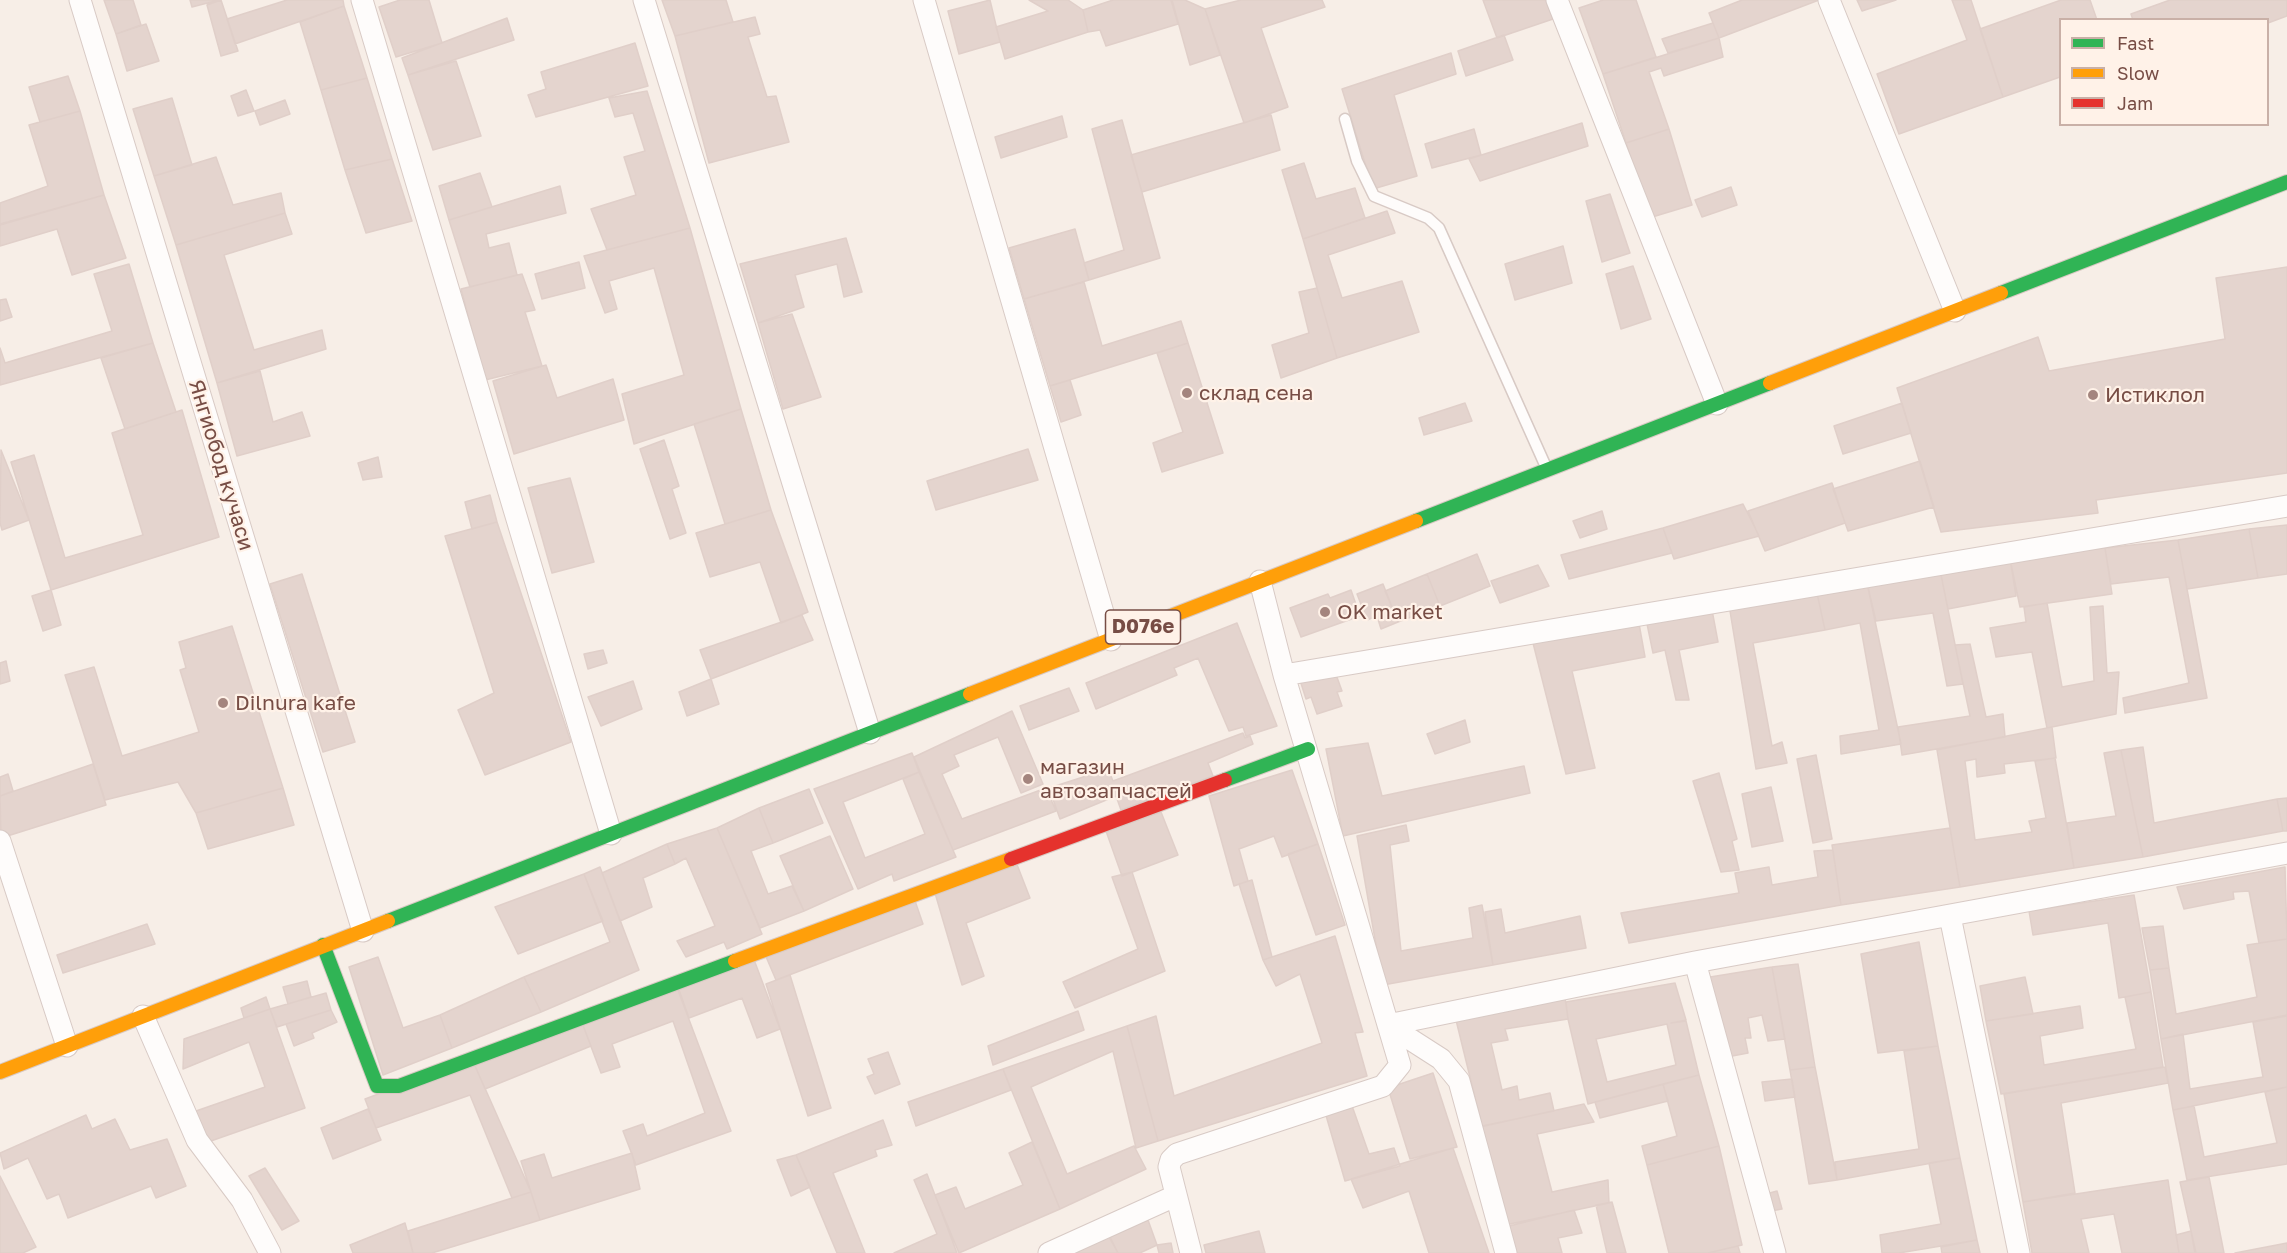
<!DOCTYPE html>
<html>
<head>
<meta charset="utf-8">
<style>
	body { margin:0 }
	#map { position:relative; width:2287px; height:1253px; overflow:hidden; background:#f7eee7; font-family:"Golos Text",sans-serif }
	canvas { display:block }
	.legend { position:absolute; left:2059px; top:18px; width:210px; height:108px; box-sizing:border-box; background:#fff2e8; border:2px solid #c9b0a7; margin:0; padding:8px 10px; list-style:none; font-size:18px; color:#774d45 }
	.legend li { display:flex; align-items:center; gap:12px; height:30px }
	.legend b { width:30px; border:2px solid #c9b0a7 }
</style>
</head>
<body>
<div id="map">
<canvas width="2287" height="1253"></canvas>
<ul class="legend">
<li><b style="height:8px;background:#30b455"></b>Fast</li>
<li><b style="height:8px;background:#ff9f0a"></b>Slow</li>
<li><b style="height:8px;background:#e5322d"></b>Jam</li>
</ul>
</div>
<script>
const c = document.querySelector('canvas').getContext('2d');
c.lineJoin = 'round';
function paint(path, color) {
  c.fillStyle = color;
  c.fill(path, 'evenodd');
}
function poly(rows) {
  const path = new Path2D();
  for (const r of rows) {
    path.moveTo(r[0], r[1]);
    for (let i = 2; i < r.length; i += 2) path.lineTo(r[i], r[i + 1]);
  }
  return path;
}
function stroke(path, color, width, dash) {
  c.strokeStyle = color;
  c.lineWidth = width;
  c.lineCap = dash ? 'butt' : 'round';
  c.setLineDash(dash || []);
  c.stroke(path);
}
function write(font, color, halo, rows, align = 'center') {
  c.font = font + ' "Golos Text",sans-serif';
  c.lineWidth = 4.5;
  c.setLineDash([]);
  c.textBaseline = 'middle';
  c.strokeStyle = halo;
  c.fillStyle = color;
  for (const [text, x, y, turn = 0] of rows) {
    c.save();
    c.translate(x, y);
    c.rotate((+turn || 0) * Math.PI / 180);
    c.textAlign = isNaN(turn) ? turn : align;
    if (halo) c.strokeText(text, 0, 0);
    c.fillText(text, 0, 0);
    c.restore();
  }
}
const building = poly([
	[104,0,133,0,141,25,116,34,104,0],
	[190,0,219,0,192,7,190,0],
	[221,0,238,51,221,56,207,5,221,0],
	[287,0,343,0,344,6,235,44,227,19,287,0],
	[400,0,429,0,442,43,396,57,379,7,400,0],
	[662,0,726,0,733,22,675,36,662,0],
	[990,0,1000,42,959,54,948,11,990,0],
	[1029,0,1068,0,1083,10,1088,32,1005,59,996,27,1048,11,1029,0],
	[1113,0,1171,0,1178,24,1106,46,1100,30,1088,32,1083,10,1113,0],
	[1172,0,1185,0,1205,9,1220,55,1190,65,1172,0],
	[1241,0,1322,0,1325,7,1261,28,1288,107,1244,123,1205,9,1241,0],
	[1483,0,1546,0,1553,19,1497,38,1483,0],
	[1603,0,1636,0,1656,57,1603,74,1579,8,1603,0],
	[1742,0,1819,0,1719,38,1709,13,1742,0],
	[1857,0,1896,0,1862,11,1857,0],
	[1952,0,1971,0,2003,97,1899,134,1877,74,1967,40,1952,0],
	[2090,0,2097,20,2060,20,2060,77,2003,97,1980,29,2061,0,2090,0],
	[2170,0,2287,0,2287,16,2268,23,2268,20,2133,20,2131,14,2170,0],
	[344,6,367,78,321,90,300,22,344,6],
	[755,17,760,34,748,37,767,97,776,96,789,142,709,163,675,36,755,17],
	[507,18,514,40,408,75,402,58,507,18],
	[1713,23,1719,38,1668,53,1662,39,1713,23],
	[146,24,159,61,127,71,116,34,146,24],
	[1504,35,1513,60,1466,76,1458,51,1504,35],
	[1719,38,1723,57,1664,76,1661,68,1649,72,1669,129,1626,143,1603,74,1719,38],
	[635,43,648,86,536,117,528,95,546,89,541,72,635,43],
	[1451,53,1456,74,1394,95,1417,176,1373,189,1342,89,1451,53],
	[456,61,481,136,433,150,408,75,456,61],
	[68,76,80,111,40,122,29,87,68,76],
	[367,78,392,159,345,170,321,90,367,78],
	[246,90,254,111,238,116,231,96,246,90],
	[647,91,690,228,607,250,591,209,636,195,624,157,645,151,633,113,615,117,609,98,647,91],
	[172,98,192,165,154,176,133,109,172,98],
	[285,100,290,114,260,125,255,111,285,100],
	[80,111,104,195,0,224,0,203,48,186,29,125,80,111],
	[1271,115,1280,150,1142,192,1131,155,1271,115],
	[1062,116,1067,137,1001,158,995,137,1062,116],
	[1122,120,1160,258,1089,280,1084,263,1124,250,1092,129,1122,120],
	[1582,123,1588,146,1480,181,1469,159,1582,123],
	[1474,129,1481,155,1432,168,1425,144,1474,129],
	[1669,129,1692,205,1649,218,1626,143,1669,129],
	[216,157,233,205,281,193,285,213,176,245,154,176,216,157],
	[392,159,412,221,366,233,345,170,392,159],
	[1304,163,1316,199,1355,188,1365,218,1303,239,1282,170,1304,163],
	[480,173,492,207,449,220,439,186,480,173],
	[560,186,566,213,486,234,489,248,509,243,517,275,470,287,449,220,560,186],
	[1731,187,1737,205,1702,217,1695,200,1731,187],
	[1610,194,1630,253,1602,262,1586,201,1610,194],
	[104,195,126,258,72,275,57,229,0,246,0,225,104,195],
	[1387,211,1395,233,1328,255,1342,298,1402,281,1419,332,1337,358,1303,239,1387,211],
	[285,213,292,234,224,255,254,350,322,330,326,349,217,383,176,245,285,213],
	[690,228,741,409,634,444,622,394,684,375,654,268,609,281,617,309,605,313,584,256,690,228],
	[1075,229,1089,280,1024,299,1009,248,1075,229],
	[846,238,862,292,844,297,837,264,795,275,804,307,758,323,740,264,846,238],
	[1563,246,1572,283,1515,300,1505,264,1563,246],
	[579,262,585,288,542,299,535,274,579,262],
	[129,264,153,343,0,385,0,348,5,363,112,331,94,274,129,264],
	[1633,266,1651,319,1621,329,1606,274,1633,266],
	[2287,267,2287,473,2096,500,2098,513,1941,532,1897,388,2038,337,2049,371,2225,339,2216,278,2287,267],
	[522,274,535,310,525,312,542,366,485,380,461,289,522,274],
	[1084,282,1102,346,1181,321,1188,343,1050,386,1024,299,1084,282],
	[1317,288,1337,358,1281,378,1272,345,1309,333,1299,292,1317,288],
	[6,299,12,317,0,321,0,300,6,299],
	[792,314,821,397,783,409,758,323,792,314],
	[153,343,176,412,125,429,101,358,153,343],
	[1188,343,1223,453,1162,472,1153,443,1183,432,1157,353,1188,343],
	[546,365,557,398,613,379,624,420,514,454,493,381,546,365],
	[260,371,273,422,302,412,310,436,237,456,217,383,260,371],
	[1070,380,1081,415,1061,422,1050,386,1070,380],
	[1465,403,1472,421,1424,435,1419,418,1465,403],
	[1902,403,1911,433,1843,454,1834,426,1902,403],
	[741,409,771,510,725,524,694,424,741,409],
	[182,410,219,537,51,590,11,462,34,455,65,558,143,535,112,433,182,410],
	[664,440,679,486,672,489,686,533,670,539,640,449,664,440],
	[1028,449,1038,480,936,510,927,481,1028,449],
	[1,450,29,520,2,530,0,523,1,450],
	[378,457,382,477,363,480,358,463,378,457],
	[1920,461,1934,507,1848,531,1833,489,1920,461],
	[570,478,594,562,552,573,528,488,570,478],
	[1832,483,1845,523,1765,551,1748,511,1832,483],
	[490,495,497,522,472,529,465,502,490,495],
	[1743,504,1759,536,1674,559,1663,528,1743,504],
	[771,510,808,612,781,623,760,562,710,577,696,533,771,510],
	[1602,511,1607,529,1580,538,1573,521,1602,511],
	[497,522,571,742,485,775,458,710,494,693,445,536,497,522],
	[2287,525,2287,574,2258,578,2249,529,2287,525],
	[1663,528,1672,553,1569,579,1561,555,1663,528],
	[2249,529,2258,578,2187,589,2178,540,2249,529],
	[2178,540,2207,698,2125,713,2123,698,2189,683,2169,577,2111,584,2105,548,2178,540],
	[2105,548,2112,594,2020,607,2010,559,2105,548],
	[1477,554,1490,586,1440,606,1427,574,1477,554],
	[2010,559,2016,596,1948,609,1940,570,2010,559],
	[1538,565,1549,586,1500,603,1491,581,1538,565],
	[1940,570,1963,684,1947,686,1933,613,1876,621,1867,583,1940,570],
	[302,574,355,742,323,752,270,584,302,574],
	[1427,574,1440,606,1398,622,1385,591,1427,574],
	[1867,583,1901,744,1841,754,1840,736,1879,730,1860,623,1825,630,1817,593,1867,583],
	[1383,584,1398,622,1381,629,1377,616,1367,620,1357,594,1383,584],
	[51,590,61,625,43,631,32,596,51,590],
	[1351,590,1360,616,1301,637,1290,608,1328,594,1330,598,1351,590],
	[1817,593,1825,630,1753,643,1772,746,1782,742,1787,763,1756,769,1729,605,1817,593],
	[2047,603,2062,687,2094,681,2090,607,2103,606,2107,673,2119,672,2116,714,2047,728,2032,652,1996,657,1990,628,2026,622,2024,607,2047,603],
	[1712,610,1718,642,1679,650,1689,700,1676,700,1665,650,1653,653,1646,619,1712,610],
	[802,615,813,640,711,679,700,650,802,615],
	[1638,618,1645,657,1572,671,1595,768,1566,774,1531,635,1638,618],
	[1237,623,1277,726,1246,736,1243,727,1229,731,1198,658,1174,668,1177,675,1096,709,1086,683,1237,623],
	[232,626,283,788,196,813,178,782,105,800,65,675,94,667,122,756,199,732,180,670,186,668,179,642,232,626],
	[1970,644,1986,717,2003,714,2005,737,1902,755,1898,727,1970,716,1955,645,1970,644],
	[603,650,607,663,588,669,584,654,603,650],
	[6,661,10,681,0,684,0,663,6,661],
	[1334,669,1342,691,1337,692,1342,706,1317,714,1311,697,1306,699,1299,677,1334,669],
	[711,679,719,704,687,716,679,692,711,679],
	[633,681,642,709,601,726,588,697,633,681],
	[1069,688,1079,711,1029,730,1020,706,1069,688],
	[1012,711,1043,784,1021,793,998,737,954,755,959,766,942,774,962,819,1046,788,1056,811,953,850,914,757,1012,711],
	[1465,720,1470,742,1435,754,1427,734,1465,720],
	[2052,727,2056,758,2004,764,2005,773,1977,777,1976,759,1965,761,1975,840,2032,832,2029,821,2046,818,2035,761,2055,758,2074,868,1960,887,1937,750,2052,727],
	[1243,733,1245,738,1250,736,1253,744,1208,763,1213,776,1121,810,1116,796,1060,819,1049,788,1108,769,1113,781,1243,733],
	[1368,743,1382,796,1524,766,1530,793,1343,836,1326,749,1368,743],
	[2143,747,2154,823,2277,799,2283,831,2143,857,2121,750,2143,747],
	[2121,750,2143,857,2074,868,2067,823,2116,816,2104,753,2121,750],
	[912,753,919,772,843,802,865,858,925,834,903,779,919,772,956,857,894,881,892,874,858,889,814,789,912,753],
	[1816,755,1832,839,1813,843,1797,759,1816,755],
	[93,764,106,805,1,838,0,796,93,764],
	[1292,770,1318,844,1282,857,1274,836,1239,849,1248,881,1234,886,1209,796,1292,770],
	[1719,773,1737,839,1732,841,1739,870,1721,872,1693,781,1719,773],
	[8,774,13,791,0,796,0,777,8,774],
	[1771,787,1783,841,1752,847,1742,794,1771,787],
	[283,788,294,825,208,849,196,813,283,788],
	[809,789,823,823,773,843,759,808,809,789],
	[2287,798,2287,831,2283,831,2277,799,2287,798],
	[759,808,773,843,751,851,768,894,792,886,804,911,760,928,717,828,759,808],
	[1161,812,1178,855,1122,876,1106,831,1161,812],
	[1406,825,1409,841,1390,845,1401,951,1473,938,1469,908,1482,905,1493,965,1383,985,1357,836,1406,825],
	[717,828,762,934,727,949,724,942,686,957,677,941,715,926,686,858,675,864,667,844,717,828],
	[1950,828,1960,887,1841,905,1832,845,1950,828],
	[830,836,853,889,804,911,780,856,830,836],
	[667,844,675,864,643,878,652,907,620,921,602,873,667,844],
	[1318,844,1345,925,1316,935,1288,854,1318,844],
	[1833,850,1841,905,1629,943,1621,913,1739,893,1735,873,1769,867,1772,885,1818,877,1814,851,1833,850],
	[1016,862,1030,898,966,923,984,976,962,985,935,893,1016,862],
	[600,867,639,970,541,1012,524,977,610,942,584,874,600,867],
	[2285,867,2287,939,2259,943,2249,891,2233,892,2234,899,2184,909,2177,887,2285,867],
	[1132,872,1165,971,1075,1008,1063,982,1138,949,1112,877,1132,872],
	[584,874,603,921,518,954,495,907,584,874],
	[1252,880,1272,957,1263,960,1239,884,1252,880],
	[2134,895,2151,992,2119,998,2108,923,2033,935,2029,911,2134,895],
	[914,898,923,924,776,980,764,952,914,898],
	[1501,909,1505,933,1580,916,1586,948,1493,965,1485,912,1501,909],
	[147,924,155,944,63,973,57,955,147,924],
	[2163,926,2169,968,2150,970,2142,928,2163,926],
	[1335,936,1363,1032,1355,1033,1367,1076,1158,1141,1127,1026,1156,1016,1174,1096,1322,1043,1300,974,1276,986,1263,960,1335,936],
	[2287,939,2287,1015,2161,1039,2150,970,2169,968,2176,1014,2257,997,2247,945,2287,939],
	[1919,942,1938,1046,1878,1053,1861,954,1919,942],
	[378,957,403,1028,440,1015,452,1048,383,1075,349,967,378,957],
	[753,957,780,1029,757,1038,742,998,689,1018,677,984,753,957],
	[1798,964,1815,1067,1790,1070,1772,967,1798,964],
	[1772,967,1785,1039,1768,1041,1762,1015,1748,1018,1751,1038,1745,1038,1748,1053,1727,1057,1704,978,1772,967],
	[790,975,831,1108,808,1116,766,984,790,975],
	[524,977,541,1012,452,1048,440,1015,524,977],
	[2025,977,2033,1014,1986,1021,1980,986,2025,977],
	[307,981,311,997,288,1004,283,987,307,981],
	[1675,983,1686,1020,1671,1023,1686,1021,1699,1075,1588,1104,1568,1019,1566,1002,1675,983],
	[1667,1024,1676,1065,1607,1082,1596,1039,1667,1024],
	[676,985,731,1131,636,1165,623,1131,643,1124,647,1136,705,1113,673,1021,612,1044,620,1067,601,1073,581,1020,676,985],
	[2151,992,2163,1067,2001,1094,1986,1021,2080,1006,2083,1028,2040,1036,2044,1065,2136,1049,2125,997,2151,992],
	[326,993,331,1010,277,1027,270,1009,326,993],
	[266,997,270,1009,244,1018,241,1008,266,997],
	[1565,998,1568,1019,1505,1029,1508,1040,1491,1043,1502,1090,1517,1086,1519,1100,1550,1093,1554,1111,1482,1126,1455,1016,1565,998],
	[270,1009,305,1108,208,1142,196,1111,265,1087,249,1042,183,1069,184,1039,270,1009],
	[331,1010,337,1022,312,1033,314,1038,294,1046,286,1024,331,1010],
	[1078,1011,1084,1030,993,1065,988,1046,1078,1011],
	[2287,1016,2287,1087,2173,1110,2161,1039,2183,1034,2190,1089,2263,1077,2253,1022,2287,1016],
	[581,1020,591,1046,485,1089,472,1059,581,1020],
	[1127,1026,1158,1141,1136,1148,1113,1051,1031,1087,1067,1174,1134,1146,1146,1169,1060,1209,1003,1069,1127,1026],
	[1938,1046,1960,1158,1837,1180,1835,1162,1919,1149,1904,1051,1938,1046],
	[888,1052,900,1084,875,1094,867,1077,874,1074,868,1059,888,1052],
	[472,1059,531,1192,512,1198,470,1095,376,1128,365,1099,472,1059],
	[1815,1067,1837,1180,1809,1184,1790,1070,1815,1067],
	[2165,1067,2168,1083,2061,1103,2075,1193,2023,1202,2004,1094,2165,1067],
	[1003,1069,1011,1090,916,1126,908,1102,1003,1069],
	[1433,1073,1457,1147,1410,1159,1388,1088,1433,1073],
	[1699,1075,1719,1146,1647,1165,1642,1146,1677,1136,1663,1084,1699,1075],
	[1792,1079,1795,1097,1765,1101,1762,1082,1792,1079],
	[1663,1084,1668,1101,1600,1118,1595,1102,1663,1084],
	[2287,1087,2287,1164,2187,1180,2173,1110,2194,1106,2204,1157,2277,1143,2265,1092,2287,1087],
	[1351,1103,1369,1154,1394,1148,1400,1166,1345,1181,1325,1112,1351,1103],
	[1584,1104,1594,1122,1537,1134,1552,1192,1608,1180,1609,1203,1505,1225,1480,1127,1584,1104],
	[368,1109,381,1140,333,1159,321,1128,368,1109],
	[86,1115,92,1129,115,1119,130,1150,167,1139,186,1186,156,1198,151,1186,68,1218,59,1194,47,1199,28,1158,4,1169,0,1153,86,1115],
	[883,1120,892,1145,875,1150,877,1156,833,1173,865,1253,837,1253,796,1155,883,1120],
	[1032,1142,1060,1209,959,1253,935,1195,956,1187,965,1209,1023,1185,1009,1153,1032,1142],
	[1719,1146,1742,1245,1708,1253,1669,1253,1647,1165,1719,1146],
	[1453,1148,1489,1253,1429,1253,1409,1191,1363,1208,1351,1179,1453,1148],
	[632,1153,640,1189,540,1220,521,1161,544,1154,552,1178,632,1153],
	[796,1155,810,1187,791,1196,777,1160,796,1155],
	[1960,1158,1977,1240,1899,1253,1882,1253,1880,1235,1941,1224,1929,1163,1960,1158],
	[265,1168,299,1221,282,1230,249,1176,265,1168],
	[927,1174,957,1253,894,1253,937,1234,914,1180,927,1174],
	[0,1176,36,1247,23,1253,0,1253,0,1176],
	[2209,1177,2224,1253,2196,1253,2180,1182,2209,1177],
	[2168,1180,2179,1253,2122,1253,2114,1214,2081,1219,2089,1253,2032,1253,2023,1202,2168,1180],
	[1777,1191,1782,1209,1771,1211,1766,1194,1777,1191],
	[531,1192,540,1220,432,1253,413,1253,408,1231,531,1192],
	[1612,1202,1626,1253,1607,1253,1596,1205,1612,1202],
	[1574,1210,1582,1233,1558,1238,1562,1253,1509,1253,1501,1228,1574,1210],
	[1148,1220,1157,1245,1140,1253,1118,1253,1110,1237,1148,1220],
	[405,1223,413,1253,353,1253,350,1245,405,1223],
	[1105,1230,1118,1253,1055,1253,1105,1230],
	[1259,1231,1265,1253,1206,1253,1204,1245,1259,1231],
	[2191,1231,2195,1253,2179,1253,2176,1235,2191,1231],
	[1977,1240,1980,1253,1942,1253,1941,1247,1977,1240],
	[1171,1243,1173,1253,1159,1253,1157,1245,1171,1243],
	[2287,1243,2287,1253,2235,1253,2287,1243],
	[1738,1246,1740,1253,1708,1253,1738,1246]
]);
paint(building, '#e4d4ce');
stroke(building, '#e0cfc9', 1.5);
const lane = poly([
	[1345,119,1357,161,1374,196,1428,218,1439,228,1546,467]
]);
const street = poly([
	[80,0,363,931],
	[362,0,611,834],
	[644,0,870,733],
	[924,0,1111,640],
	[1557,0,1717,404],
	[1829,0,1955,311],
	[1284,675,2287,506],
	[0,841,67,1046],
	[1950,916,2019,1253],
	[1695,962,1775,1253],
	[143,1016,197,1140,242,1200,270,1253],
	[1388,1025,1695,962,2287,853],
	[1388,1025,1441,1059,1459,1081,1506,1253],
	[1049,1253,1175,1196],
	[1191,1253,1169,1167,1171,1160,1177,1154,1383,1086,1400,1065,1284,675,1260,581]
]);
const fast = poly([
	[2001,293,2287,182],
	[1416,521,1770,383],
	[1225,780,1308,749],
	[388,921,970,694],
	[323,945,377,1086,399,1086,735,961]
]);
const slow = poly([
	[1770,383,2001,293],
	[970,694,1416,521],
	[735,961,1011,859],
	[0,1072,388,921]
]);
const jam = poly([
	[1011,859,1225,780]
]);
stroke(lane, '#d8cac5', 13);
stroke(street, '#d8cac5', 23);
stroke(fast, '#d8c9c3', 16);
stroke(slow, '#d8c9c3', 16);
stroke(jam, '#d8c9c3', 16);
stroke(lane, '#fefcfb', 10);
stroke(street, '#fefcfb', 21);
stroke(fast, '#30b455', 14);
stroke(slow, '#ff9f0a', 14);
stroke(jam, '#e5322d', 14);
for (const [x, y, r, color] of [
	[1187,393,6,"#a4857e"],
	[2093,395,6,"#a4857e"],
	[1325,612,6,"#a4857e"],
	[223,703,6,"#a4857e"],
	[1028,779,6,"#a4857e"]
]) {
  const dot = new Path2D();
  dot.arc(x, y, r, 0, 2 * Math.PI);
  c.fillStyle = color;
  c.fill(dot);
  stroke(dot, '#fff2e8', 2);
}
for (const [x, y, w] of [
	[1143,627,75]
]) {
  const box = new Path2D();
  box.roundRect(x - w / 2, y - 17, w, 34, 4.5);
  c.fillStyle = '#fff2e8';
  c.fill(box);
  stroke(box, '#774d45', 1.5);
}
write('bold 20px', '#774d45', null, [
	["D076e",1143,627]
]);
write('21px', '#774d45', '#fff2e8', [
	["склад сена",1199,393],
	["Истиклол",2105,395],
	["OK market",1337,612],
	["Dilnura kafe",235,703],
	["магазин",1040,767],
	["автозапчастей",1040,791]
], 'left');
write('21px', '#774d45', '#fff2e8', [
	["Янгиобод кучаси",221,465,73]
]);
</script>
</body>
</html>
